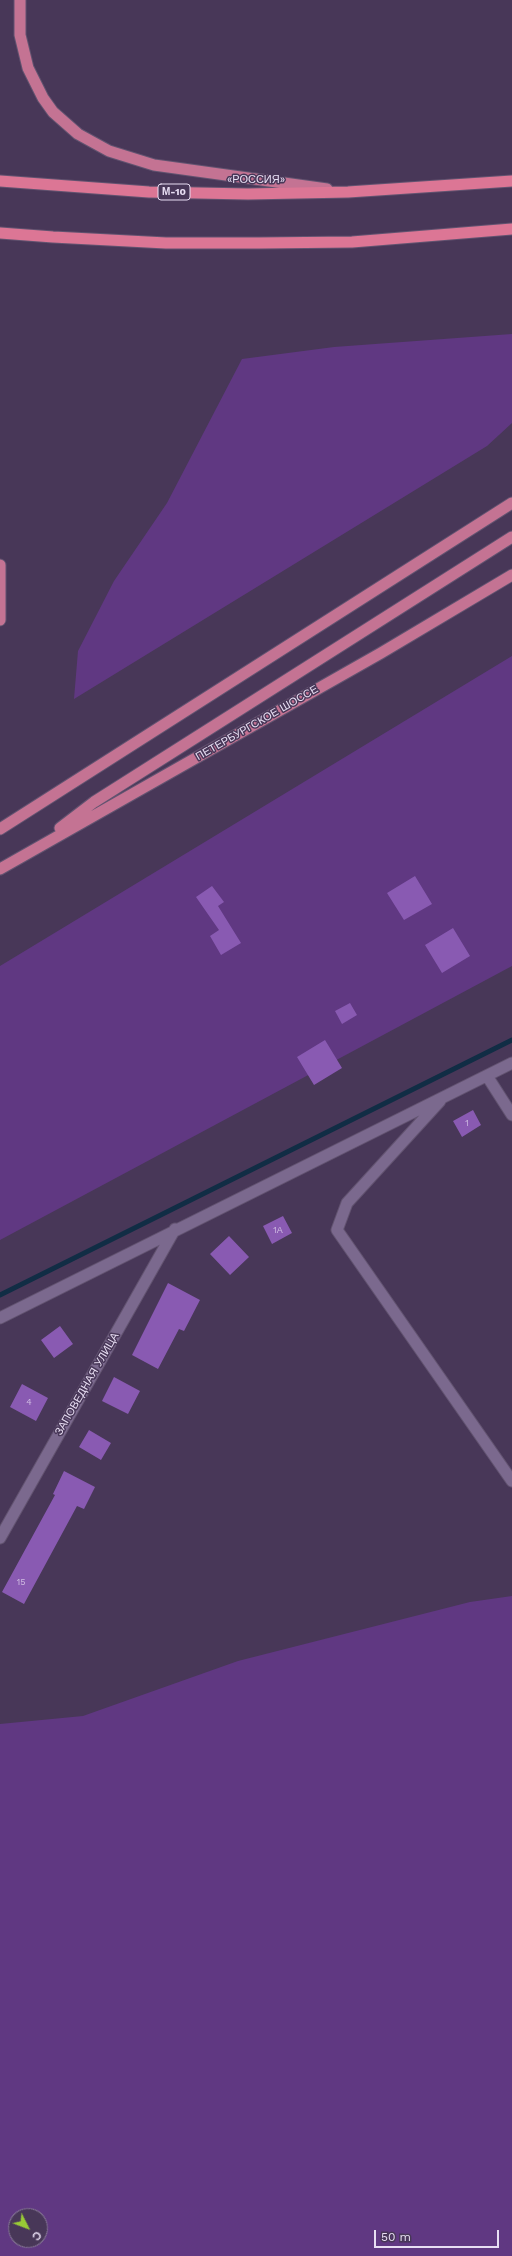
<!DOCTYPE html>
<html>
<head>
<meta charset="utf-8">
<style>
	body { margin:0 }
	#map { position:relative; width:512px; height:2256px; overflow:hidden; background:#483758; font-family:"Work Sans",sans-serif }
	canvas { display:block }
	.north { position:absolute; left:8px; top:2208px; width:40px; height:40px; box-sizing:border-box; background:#483758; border:1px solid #887a96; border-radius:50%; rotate:132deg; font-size:11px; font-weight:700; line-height:16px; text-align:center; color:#e8def3 }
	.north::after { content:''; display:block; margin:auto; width:14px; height:18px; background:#99cb36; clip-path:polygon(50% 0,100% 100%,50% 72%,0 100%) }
	.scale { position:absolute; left:374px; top:2230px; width:125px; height:18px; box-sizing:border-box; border:2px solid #e8def3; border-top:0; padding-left:5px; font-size:12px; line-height:14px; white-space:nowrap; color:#e8def3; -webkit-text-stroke:3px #483758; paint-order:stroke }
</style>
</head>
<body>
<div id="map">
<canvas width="512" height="2256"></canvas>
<div class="north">С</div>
<div class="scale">50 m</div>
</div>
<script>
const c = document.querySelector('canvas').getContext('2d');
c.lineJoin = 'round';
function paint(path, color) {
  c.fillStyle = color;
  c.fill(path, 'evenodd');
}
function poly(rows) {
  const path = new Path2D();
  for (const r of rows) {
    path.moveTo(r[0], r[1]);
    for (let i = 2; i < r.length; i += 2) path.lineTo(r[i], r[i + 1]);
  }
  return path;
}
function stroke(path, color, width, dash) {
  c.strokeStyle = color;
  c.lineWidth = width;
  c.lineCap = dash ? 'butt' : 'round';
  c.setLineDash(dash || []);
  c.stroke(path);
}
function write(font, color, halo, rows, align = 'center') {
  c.font = font + ' "Work Sans",sans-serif';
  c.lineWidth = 3;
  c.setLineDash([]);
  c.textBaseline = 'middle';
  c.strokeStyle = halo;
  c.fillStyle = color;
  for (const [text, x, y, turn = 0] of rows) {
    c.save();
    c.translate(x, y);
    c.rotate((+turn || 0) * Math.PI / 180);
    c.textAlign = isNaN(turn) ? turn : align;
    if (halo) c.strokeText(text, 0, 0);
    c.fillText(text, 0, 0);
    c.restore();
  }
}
paint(poly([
	[512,334,512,423,487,446,74,699,78,651,114,581,167,503,242,359,334,347],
	[512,656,512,966,0,1240,0,966],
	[512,1596,512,2256,0,2256,0,1724,83,1716,238,1661,470,1602],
	[16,2216,40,2216,40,2240,16,2240]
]), '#603882');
stroke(poly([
	[0,1295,512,1040]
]), '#112d45', 5);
paint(poly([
	[415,876,432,904,404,920,387,893],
	[212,886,224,902,218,906,241,943,221,955,210,936,219,930,196,897],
	[453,928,470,956,442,973,425,945],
	[350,1003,357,1015,342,1024,335,1011],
	[325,1040,342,1068,314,1085,297,1057],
	[473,1110,481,1125,462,1137,453,1121],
	[283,1216,292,1233,272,1244,263,1226],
	[229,1236,249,1257,230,1275,210,1254],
	[168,1283,200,1300,184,1331,179,1329,158,1369,132,1355],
	[60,1326,73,1344,54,1358,41,1340],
	[114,1377,140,1391,128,1414,102,1401],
	[22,1384,48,1398,36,1421,10,1407],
	[89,1430,111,1443,101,1460,79,1447],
	[64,1471,95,1487,84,1509,77,1506,24,1604,2,1592,55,1495,53,1494]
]), '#895ab2');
const minor = poly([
	[487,1076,512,1115],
	[440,1101,347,1203,337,1230,512,1481],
	[0,1318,512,1063],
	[0,1538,175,1229]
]);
const primary = poly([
	[20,0,20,35,28,68,43,98,53,112,78,134,109,151,154,165,327,189],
	[0,565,0,620],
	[60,828,94,802,512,537],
	[0,829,512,503],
	[0,869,381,653,512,575]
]);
const trunk = poly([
	[0,181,149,192,248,194,348,192,512,181],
	[0,233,53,237,166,243,259,243,352,242,512,229]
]);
stroke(minor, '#625370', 13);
stroke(primary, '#625370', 13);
stroke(trunk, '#625370', 13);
stroke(minor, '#7b698e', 11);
stroke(primary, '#c47393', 11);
stroke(trunk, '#dc7695', 11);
write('9px', '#d0bde3', null, [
	["1",467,1123],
	["1А",278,1230],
	["4",29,1402],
	["15",21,1582]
]);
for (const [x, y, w] of [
	[174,192,32]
]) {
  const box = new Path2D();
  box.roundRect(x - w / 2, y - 8, w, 16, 3);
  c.fillStyle = '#483758';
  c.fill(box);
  stroke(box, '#e8def3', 1);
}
write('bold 10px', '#e8def3', null, [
	["М-10",174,192]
]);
write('11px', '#e8def3', '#483758', [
	["«РОССИЯ»",256,180],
	["ПЕТЕРБУРГСКОЕ ШОССЕ",257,723,-30],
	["ЗАПОВЕДНАЯ УЛИЦА",87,1384,-60]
]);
</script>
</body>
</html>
